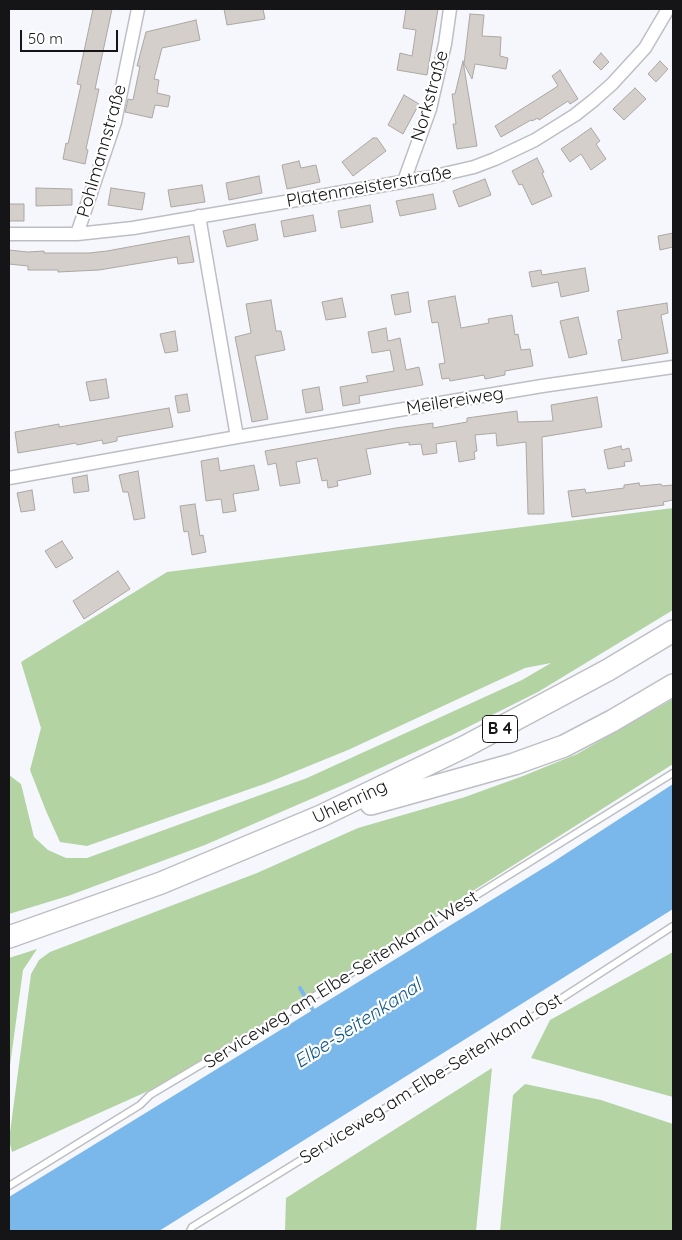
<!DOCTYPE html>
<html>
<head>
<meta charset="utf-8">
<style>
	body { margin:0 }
	#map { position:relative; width:682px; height:1240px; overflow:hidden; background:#f5f7fd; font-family:Quicksand,sans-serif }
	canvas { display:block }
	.frame { position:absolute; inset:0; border:10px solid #151517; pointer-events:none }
	.scale { position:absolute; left:20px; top:30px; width:98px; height:22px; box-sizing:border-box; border:2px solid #151517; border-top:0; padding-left:6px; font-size:15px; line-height:18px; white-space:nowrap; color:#151517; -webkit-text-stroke:4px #fff; paint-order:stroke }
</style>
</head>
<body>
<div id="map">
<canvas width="682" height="1240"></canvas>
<div class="frame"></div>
<div class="scale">50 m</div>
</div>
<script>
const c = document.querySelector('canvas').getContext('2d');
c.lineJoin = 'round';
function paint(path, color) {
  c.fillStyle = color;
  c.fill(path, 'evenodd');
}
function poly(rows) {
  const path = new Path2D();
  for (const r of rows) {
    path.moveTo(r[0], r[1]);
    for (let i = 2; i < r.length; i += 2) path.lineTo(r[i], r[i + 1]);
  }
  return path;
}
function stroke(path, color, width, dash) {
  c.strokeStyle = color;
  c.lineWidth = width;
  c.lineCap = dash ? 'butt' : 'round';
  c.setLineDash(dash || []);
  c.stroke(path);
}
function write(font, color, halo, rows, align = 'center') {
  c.font = font + ' Quicksand,sans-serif';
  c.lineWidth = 4.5;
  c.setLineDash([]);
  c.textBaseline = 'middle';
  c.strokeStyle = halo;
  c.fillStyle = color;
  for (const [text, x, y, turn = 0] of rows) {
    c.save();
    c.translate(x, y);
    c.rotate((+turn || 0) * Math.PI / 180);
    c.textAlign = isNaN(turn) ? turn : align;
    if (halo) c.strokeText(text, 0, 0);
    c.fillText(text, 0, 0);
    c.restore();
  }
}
paint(poly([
	[673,508,673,610,538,692,452,735,350,782,205,845,68,896,9,914,9,775,21,784,34,837,48,850,66,858,87,858,307,778,522,680,551,663,525,668,348,750,267,783,87,846,60,842,46,811,30,770,41,728,21,662,167,572],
	[673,699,673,764,315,991,164,1084,12,1152,9,1140,31,974,39,960,50,952,257,873,358,828,465,797,523,776,577,754],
	[37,949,23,970,9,1073,9,958],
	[673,952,673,1097,531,1058,550,1020],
	[492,1068,476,1231,285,1231,286,1198],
	[525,1084,601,1100,673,1124,673,1231,500,1231,513,1095]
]), '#b3d3a2');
paint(poly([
	[673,784,673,909,159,1231,9,1231,9,1197,550,864]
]), '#7ab8eb');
stroke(poly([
	[300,988,313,1010]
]), '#7ab8eb', 4);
const building = poly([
	[93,9,112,9,95,89,99,89,86,149,88,150,85,164,63,159,66,143,68,144,81,85,77,84,93,9],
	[224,9,263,9,265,19,227,25,224,9],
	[406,9,438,9,427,75,397,70,400,53,412,56,416,30,403,28,406,9],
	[470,14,484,15,482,36,501,37,500,56,508,58,506,69,475,64,472,79,464,64,470,14],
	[196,20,200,40,162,48,154,79,159,80,157,93,170,96,168,107,155,105,152,118,125,112,128,99,133,100,140,66,137,66,146,32,196,20],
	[601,53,609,62,601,70,593,62,601,53],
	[463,61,477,146,457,149,453,124,456,124,452,94,455,94,463,61],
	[660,61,668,69,656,82,648,74,660,61],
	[560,70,578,99,570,104,568,101,539,120,538,118,532,121,531,120,501,137,495,126,558,86,552,76,560,70],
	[635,88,646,99,624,120,613,109,635,88],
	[404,95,419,104,403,134,388,125,404,95],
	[591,128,600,141,596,144,606,159,591,170,581,154,570,162,561,149,591,128],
	[373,138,377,138,386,151,353,176,342,162,373,138],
	[537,158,544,172,542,173,552,196,532,205,522,184,519,185,512,171,537,158],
	[299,161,301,168,316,165,320,182,287,189,282,165,299,161],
	[259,176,262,193,229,200,226,183,259,176],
	[485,179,491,195,459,207,453,191,485,179],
	[202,185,205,202,171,207,168,190,202,185],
	[36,188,72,189,72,205,36,206,36,188],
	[111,188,145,193,142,210,108,205,111,188],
	[433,194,436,209,400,216,396,201,433,194],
	[9,204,24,204,24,221,9,221,9,204],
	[370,205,373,222,341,228,338,211,370,205],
	[313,215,316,231,284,237,281,221,313,215],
	[255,224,258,240,227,247,223,231,255,224],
	[673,233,673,247,660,250,658,236,673,233],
	[189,236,194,262,178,264,177,257,99,270,58,272,58,270,28,270,28,266,9,264,9,250,28,252,44,251,44,253,89,253,107,251,189,236],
	[585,268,589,291,561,297,558,282,532,287,529,272,541,270,542,275,585,268],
	[408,292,411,312,395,315,391,295,408,292],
	[455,296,461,328,489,323,488,319,512,315,515,335,518,334,521,350,530,349,533,366,505,371,505,375,485,379,484,375,450,381,449,378,442,379,439,364,445,363,438,322,432,323,428,301,455,296],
	[342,298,346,317,326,320,322,302,342,298],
	[271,300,276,331,281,331,285,350,255,356,268,419,252,422,235,337,251,333,246,304,271,300],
	[667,303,668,313,661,315,668,353,622,361,618,340,622,339,617,311,667,303],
	[578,317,587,354,569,358,560,321,578,317],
	[386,328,388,341,400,338,406,370,419,367,423,385,359,396,360,403,343,406,340,387,368,382,366,376,394,371,390,350,372,353,368,332,386,328],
	[175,331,178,351,165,353,160,334,175,331],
	[106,379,109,398,90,401,86,382,106,379],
	[319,387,323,410,306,413,302,390,319,387],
	[187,394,190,411,178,413,175,396,187,394],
	[597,397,602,427,542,437,544,514,528,514,526,442,497,446,496,433,475,435,477,451,474,452,475,459,459,462,456,441,436,444,437,453,423,455,421,444,409,445,409,442,366,449,371,474,337,481,338,486,328,488,327,480,322,481,317,458,296,462,300,483,280,486,276,463,268,465,265,451,396,428,433,423,433,428,467,422,467,418,517,411,518,422,553,421,551,405,597,397],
	[169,408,173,427,117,437,117,441,103,444,102,440,77,445,76,443,18,453,15,432,59,424,59,427,169,408],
	[621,446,622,450,629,448,632,461,624,462,625,466,608,469,604,450,621,446],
	[218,458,220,471,254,465,259,490,233,494,236,511,223,513,221,499,206,501,201,461,218,458],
	[138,471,145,518,134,520,128,492,123,492,119,475,138,471],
	[87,475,89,491,74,493,72,478,87,475],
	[639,483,640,486,661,484,662,486,673,485,673,500,663,502,664,505,572,517,568,491,585,489,586,493,624,488,624,485,639,483],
	[32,490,35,510,21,512,17,493,32,490],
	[195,504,200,536,203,535,206,552,192,555,188,531,184,532,180,506,195,504],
	[62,541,73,558,56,568,45,551,62,541],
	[118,571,130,589,84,619,73,601,118,571]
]);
paint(building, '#d4cfcb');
stroke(building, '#ada7a3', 1);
const service = poly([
	[9,1186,140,1105,150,1095,271,1023,673,773],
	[190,1231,192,1227,528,1020,673,926]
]);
const minor = poly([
	[404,181,430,109,445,44,450,9],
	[199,216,237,437],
	[9,234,77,234,133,228,431,177,474,167,495,159,535,140,575,115,594,100,612,84,645,48,668,9],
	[77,234,115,122,138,9],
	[9,478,237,437,542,386,673,367]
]);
const trunk = poly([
	[371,804,514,764,564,746,612,721,673,685],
	[9,937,161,883,321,816,466,746,608,670,673,631]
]);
stroke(service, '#bdbfc4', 9);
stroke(minor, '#bdbfc4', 15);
stroke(trunk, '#bdbfc4', 24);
stroke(service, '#fff', 6);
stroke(minor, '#fff', 12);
stroke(trunk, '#fff', 21);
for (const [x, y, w] of [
	[500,729,35]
]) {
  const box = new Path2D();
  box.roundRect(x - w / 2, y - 13.5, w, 27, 4);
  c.fillStyle = '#fff';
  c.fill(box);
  stroke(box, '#151517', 1);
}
write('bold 16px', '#151517', null, [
	["B 4",500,729]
]);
write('18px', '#151517', '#fff', [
	["Norkstraße",430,96,-74],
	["Pohlmannstraße",102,151,-74],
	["Platenmeisterstraße",369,187,-10],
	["Meilereiweg",455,401,-9],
	["Uhlenring",350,802,-25],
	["Serviceweg am Elbe-Seitenkanal West",341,980,-32],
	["Serviceweg am Elbe-Seitenkanal Ost",431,1079,-32]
]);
write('italic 19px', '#115887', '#fff', [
	["Elbe-Seitenkanal",358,1024,-33]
]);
</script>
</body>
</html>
